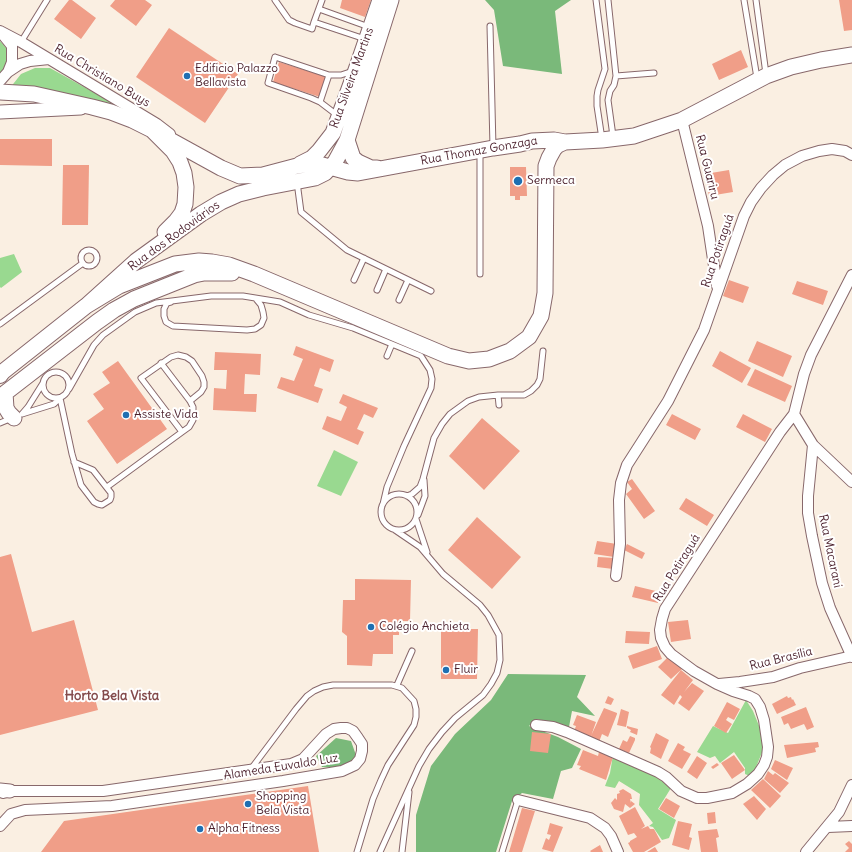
<!DOCTYPE html>
<html>
<head>
<meta charset="utf-8">
<style>
	body { margin:0 }
	canvas { display:block; background:#faefe2 }
</style>
</head>
<body>
<canvas width="852" height="852"></canvas>
<script>
const c = document.querySelector('canvas').getContext('2d');
c.lineJoin = 'round';
function paint(path, color) {
  c.fillStyle = color;
  c.fill(path, 'evenodd');
}
function poly(rows) {
  const path = new Path2D();
  for (const r of rows) {
    if (r.length === 3) {
      path.moveTo(r[0] + r[2], r[1]);
      path.arc(r[0], r[1], r[2], 0, 2 * Math.PI);
      continue;
    }
    path.moveTo(r[0], r[1]);
    for (let i = 2; i < r.length; i += 2) path.lineTo(r[i], r[i + 1]);
  }
  return path;
}
function stroke(path, color, width, dash) {
  c.strokeStyle = color;
  c.lineWidth = width;
  c.lineCap = dash ? 'butt' : 'round';
  c.setLineDash(dash || []);
  c.stroke(path);
}
function write(font, color, halo, rows, align = 'center') {
  c.font = font + ' Delius,sans-serif';
  c.lineWidth = 4;
  c.setLineDash([]);
  c.textBaseline = 'middle';
  c.strokeStyle = halo;
  c.fillStyle = color;
  for (const [text, x, y, turn = 0] of rows) {
    c.save();
    c.translate(x, y);
    c.rotate((+turn || 0) * Math.PI / 180);
    c.textAlign = isNaN(turn) ? turn : align;
    if (halo) c.strokeText(text, 0, 0);
    c.fillText(text, 0, 0);
    c.restore();
  }
}
paint(poly([
	[0,41,9,51,10,59,0,78],
	[35,68,50,68,127,111,10,88,21,74],
	[14,254,22,272,1,288,0,287,0,258],
	[334,450,358,462,341,496,317,486],
	[746,700,753,711,762,733,763,750,752,777,745,774,745,768,734,752,720,763,715,756,710,758,697,752,713,726,728,733],
	[613,755,650,772,671,788,658,809,676,820,669,838,662,840,653,827,649,826,653,823,639,805,640,794,619,781,615,788,605,786,610,773]
]), '#99d990');
paint(poly([
	[485,0,571,0,555,11,562,74,503,66,494,10],
	[508,674,586,675,577,697,595,716,572,711,569,727,536,719,529,726,558,737,581,749,572,768,561,771,553,799,522,793,512,801,496,852,416,852,416,815,431,766,455,734,491,700],
	[336,738,351,741,357,758,337,768,322,767,316,756]
]), '#7ab97a');
paint(poly([
	[69,0,72,0,96,18,81,39,54,19],
	[115,0,145,0,152,5,136,26,110,6],
	[342,0,371,0,365,17,340,8],
	[839,0,852,0,852,30,844,31],
	[169,28,238,74,205,123,136,77],
	[741,50,748,67,719,80,712,64],
	[279,62,327,77,320,97,273,82],
	[0,139,52,139,52,166,0,165],
	[63,165,89,165,88,225,62,225],
	[510,167,526,167,527,196,520,196,520,200,515,200,515,196,510,196],
	[729,170,733,192,709,196,705,174],
	[729,280,749,287,743,303,723,296],
	[797,281,828,291,823,305,792,294],
	[757,341,792,356,783,377,748,361],
	[296,346,334,360,330,372,320,368,314,386,323,389,318,403,277,388,281,377,294,381,303,359,293,355],
	[720,351,751,368,742,383,712,366],
	[215,352,261,354,260,375,245,374,244,394,257,394,256,412,213,410,214,388,226,389,227,370,214,370],
	[118,361,167,429,117,464,87,421,104,409,93,394,110,383,102,372],
	[755,369,792,386,785,402,747,385],
	[343,394,378,408,373,418,364,414,357,429,364,432,358,445,322,429,327,416,341,421,347,407,339,403],
	[672,414,701,429,695,440,666,425],
	[743,414,772,429,765,442,736,427],
	[482,418,520,451,484,490,449,456],
	[632,479,655,511,644,519,626,494,632,489,627,482],
	[686,498,714,515,707,526,679,509],
	[477,517,521,557,492,589,448,550],
	[597,541,617,544,614,557,594,554],
	[627,544,645,553,642,559,624,550],
	[11,554,32,632,74,620,98,710,0,735,0,557],
	[598,557,615,558,613,569,597,567],
	[355,579,411,580,410,621,399,621,399,635,393,635,393,654,373,654,372,666,347,665,347,636,342,632,343,600,355,600],
	[635,586,660,592,658,603,632,597],
	[688,620,691,639,671,642,668,622],
	[441,629,478,629,477,679,441,679],
	[626,631,650,632,649,644,625,643],
	[657,646,662,659,633,669,628,656],
	[669,656,682,669,671,679,658,667],
	[681,670,693,680,684,692,692,683,704,691,689,711,678,703,682,697,680,695,674,705,661,695],
	[608,696,614,699,611,705,605,703],
	[787,696,788,698,791,697,792,700,793,699,796,705,777,714,772,704],
	[727,702,740,709,734,720,728,717,726,720,732,724,726,733,714,726],
	[806,707,814,727,807,730,804,724,791,729,788,723,784,725,781,717],
	[604,708,617,713,617,714,608,737,602,734,599,742,590,738],
	[621,709,629,712,626,727,617,725],
	[577,715,596,722,590,739,574,731,576,726,573,725],
	[627,726,638,729,637,735,630,732,631,730,627,728],
	[532,732,551,734,548,753,530,751],
	[656,733,669,740,661,759,650,753,651,748,650,747],
	[630,736,635,738,635,740,629,753,619,749,623,740,627,742],
	[818,742,819,747,815,748,816,752,787,758,784,745],
	[678,743,685,747,683,750,691,754,682,769,668,761],
	[583,750,598,756,599,752,613,757,606,780,579,769,581,766,577,765],
	[734,755,745,770,732,779,721,763],
	[697,756,707,763,697,779,687,772],
	[775,760,793,768,787,780,771,769],
	[717,763,719,765,713,769,711,767],
	[768,771,773,775,775,773,789,783,780,793,764,779],
	[763,779,781,796,770,808,751,790],
	[308,786,319,852,41,852,64,821],
	[623,789,631,794,632,799,630,799,631,803,631,801,635,804,630,808,625,804,623,812,614,809,611,803,615,798,617,800,617,794,620,793,619,791],
	[754,796,766,809,757,820,743,804],
	[666,798,680,806,674,818,659,809],
	[635,807,645,826,641,829,648,826,650,829,654,829,661,842,644,852,633,852,628,843,630,842,630,841,637,837,634,833,628,835,619,816],
	[522,808,535,811,522,852,509,852],
	[715,812,716,823,708,824,707,813],
	[678,821,692,824,689,837,692,838,689,850,672,845],
	[550,823,563,827,553,852,542,849,546,838,549,840,551,835,547,834],
	[717,829,719,837,716,838,718,852,701,852,698,831],
	[849,841,852,844,852,852,845,852,849,848,845,844],
	[600,845,603,852,591,852,590,851],
	[655,847,658,852,647,852]
]), '#f09e88');
const service = poly([
	[275,0,289,20,295,23,312,29,314,22],
	[322,0,314,22,365,39],
	[596,0,605,69,598,90,597,96,597,106,602,139],
	[608,0,616,76,614,85,610,91,608,100,613,136],
	[744,0,757,78],
	[756,0,766,74],
	[319,9,369,27],
	[490,26,493,147],
	[21,42,47,0],
	[616,76,654,73],
	[320,102,329,75],
	[337,115,320,102,311,98,268,83,275,57,329,75,341,75,353,71],
	[297,182,301,212,347,250,431,291],
	[89,258,8],
	[480,274,480,151],
	[354,280,364,258],
	[377,290,386,269],
	[399,300,408,280],
	[171,302,167,303,164,309,164,316,166,322,173,326,247,330,255,329,261,325,264,318,263,312,261,305,256,299],
	[0,324,83,263],
	[387,356,392,344],
	[56,385,13],
	[43,383,28,407,22,414,54,404,60,398],
	[69,389,94,345,103,335,135,312,156,303,211,296,243,296,280,302,309,315,353,328,421,356,430,370,432,379,431,388,404,446,387,487,383,504],
	[498,395,499,405],
	[60,398,72,454,81,485,94,502,98,504,102,505,110,500,111,497,111,493,93,470,74,462],
	[0,423,12,418],
	[182,432,141,378,171,357,178,355,186,357,192,361,202,376,204,382,204,387,201,392,190,401],
	[107,487,182,432,189,427,193,420,193,407,190,401,161,363],
	[399,512,18],
	[407,496,412,494,420,487,423,479,434,438,442,424,450,414,468,401,479,397,498,395,524,395,531,391,537,385,540,379,543,351],
	[418,515,425,496,424,480],
	[416,519,427,552],
	[397,685,412,651],
	[251,769,296,709,307,696,314,691,323,687,333,685,392,685,402,688,414,701,416,709,416,717,414,725,388,765,381,780,373,799,357,852],
	[380,852,419,766,429,749,442,732,455,718,483,695,491,684,497,673,500,660,499,635,488,615,480,605,443,574,420,547,395,530],
	[402,852,409,792],
	[502,852,518,800]
]);
const minor = poly([
	[0,31,21,42,157,124,170,134],
	[3,35,12,46,12,62,8,72],
	[0,81,8,72,20,64,30,61,49,59],
	[682,120,708,226,717,286],
	[794,414,813,445,852,482],
	[813,445,808,496,808,513,812,536,822,583,830,608,852,657],
	[616,576,620,544,619,500,621,483,627,465,668,401,704,330,744,216,751,202,761,188,773,175,785,165,802,156,819,151,832,149,845,151,852,155],
	[719,684,740,682,773,677,800,668,852,656],
	[536,725,553,727,567,732,658,772,666,777,681,791,697,798,707,798,732,793,747,784,758,774,764,765,767,757,768,747,764,720,760,707,755,699,749,696,733,691,717,684,694,671,671,654,665,647,661,638,660,630,662,619,665,609,780,432,794,414,804,374,811,355,852,275],
	[518,800,590,818,605,828,611,836,618,852],
	[0,826,11,814,25,810,112,806,283,781,342,771,355,765,360,759,362,751,362,744,358,738,353,731,347,728,341,728,334,729,326,734,303,759,291,764,103,791,10,791,3,793],
	[828,827,852,826],
	[806,852,839,812,852,785]
]);
const tertiary = poly([
	[0,112,81,108],
	[0,790,10,791]
]);
const secondary = poly([
	[0,92,34,94,92,107,111,112,132,120,152,130,173,151,180,162,184,173,186,187,185,204,182,213,176,221,165,232],
	[152,130,221,168,240,176,263,175,297,166,315,163,348,172,358,173,493,148,520,144,532,141,554,140,565,142,602,140,634,136,682,120,766,76,791,67,821,60,852,55],
	[347,140,353,158,358,162,371,168,377,168],
	[300,164,312,158,319,151,333,133,356,70,380,0],
	[86,306,119,286,175,264,199,261,212,262,229,265,254,274,448,356,469,361,489,359,510,351,529,337,541,316,545,293,546,166,549,158,554,149,558,145,565,142],
	[0,374,86,306,136,261,201,214,221,202,239,194,263,188,315,178,325,173,335,162,347,140,391,0],
	[5,393,6,408,9,413,14,418],
	[0,397,97,322,114,310,134,299,194,275,204,273,232,273]
]);
const primary = poly([
	[0,375,1,373]
]);
stroke(service, '#88686b', 7);
stroke(minor, '#88686b', 12);
stroke(tertiary, '#88686b', 15);
stroke(secondary, '#88686b', 17);
stroke(primary, '#88686b', 18);
stroke(service, '#fff', 5);
stroke(minor, '#fff', 10);
stroke(tertiary, '#fff', 13);
stroke(secondary, '#fff', 15);
stroke(primary, '#fff', 16);
for (const [x, y, r, color] of [
	[187,76,4,"#1f6fb2"],
	[518,181,5,"#1f6fb2"],
	[126,415,4,"#1f6fb2"],
	[371,627,4,"#1f6fb2"],
	[446,670,4,"#1f6fb2"],
	[248,804,4,"#1f6fb2"],
	[200,829,4,"#1f6fb2"]
]) {
  const dot = new Path2D();
  dot.arc(x, y, r, 0, 2 * Math.PI);
  c.fillStyle = color;
  c.fill(dot);
  stroke(dot, '#fff', 1.5);
}
write('12px', '#4a1f2b', '#fff', [
	["Edificio Palazzo",195,69],
	["Bellavista",195,83],
	["Sermeca",527,181],
	["Assiste Vida",134,415],
	["Colégio Anchieta",379,627],
	["Fluir",454,670],
	["Shopping",256,797],
	["Bela Vista",256,811],
	["Alpha Fitness",208,829]
], 'left');
write('12px', '#4a1f2b', '#fff', [
	["Rua Christiano Buys",102,76,31],
	["Rua Silveira Martins",352,78,-70],
	["Rua Thomaz Gonzaga",479,151,-10],
	["Rua Guariru",707,167,76],
	["Rua dos Rodoviários",174,236,-36],
	["Rua Potiraguá",718,251,-71],
	["Rua Macarani",830,551,78],
	["Rua Potiraguá",677,568,-58],
	["Rua Brasília",781,659,-14],
	["Alameda Euvaldo Luz",281,767,-9]
]);
write('bold 13px', '#844b4c', '#fff', [
	["Horto Bela Vista",112,696]
]);
</script>
</body>
</html>
